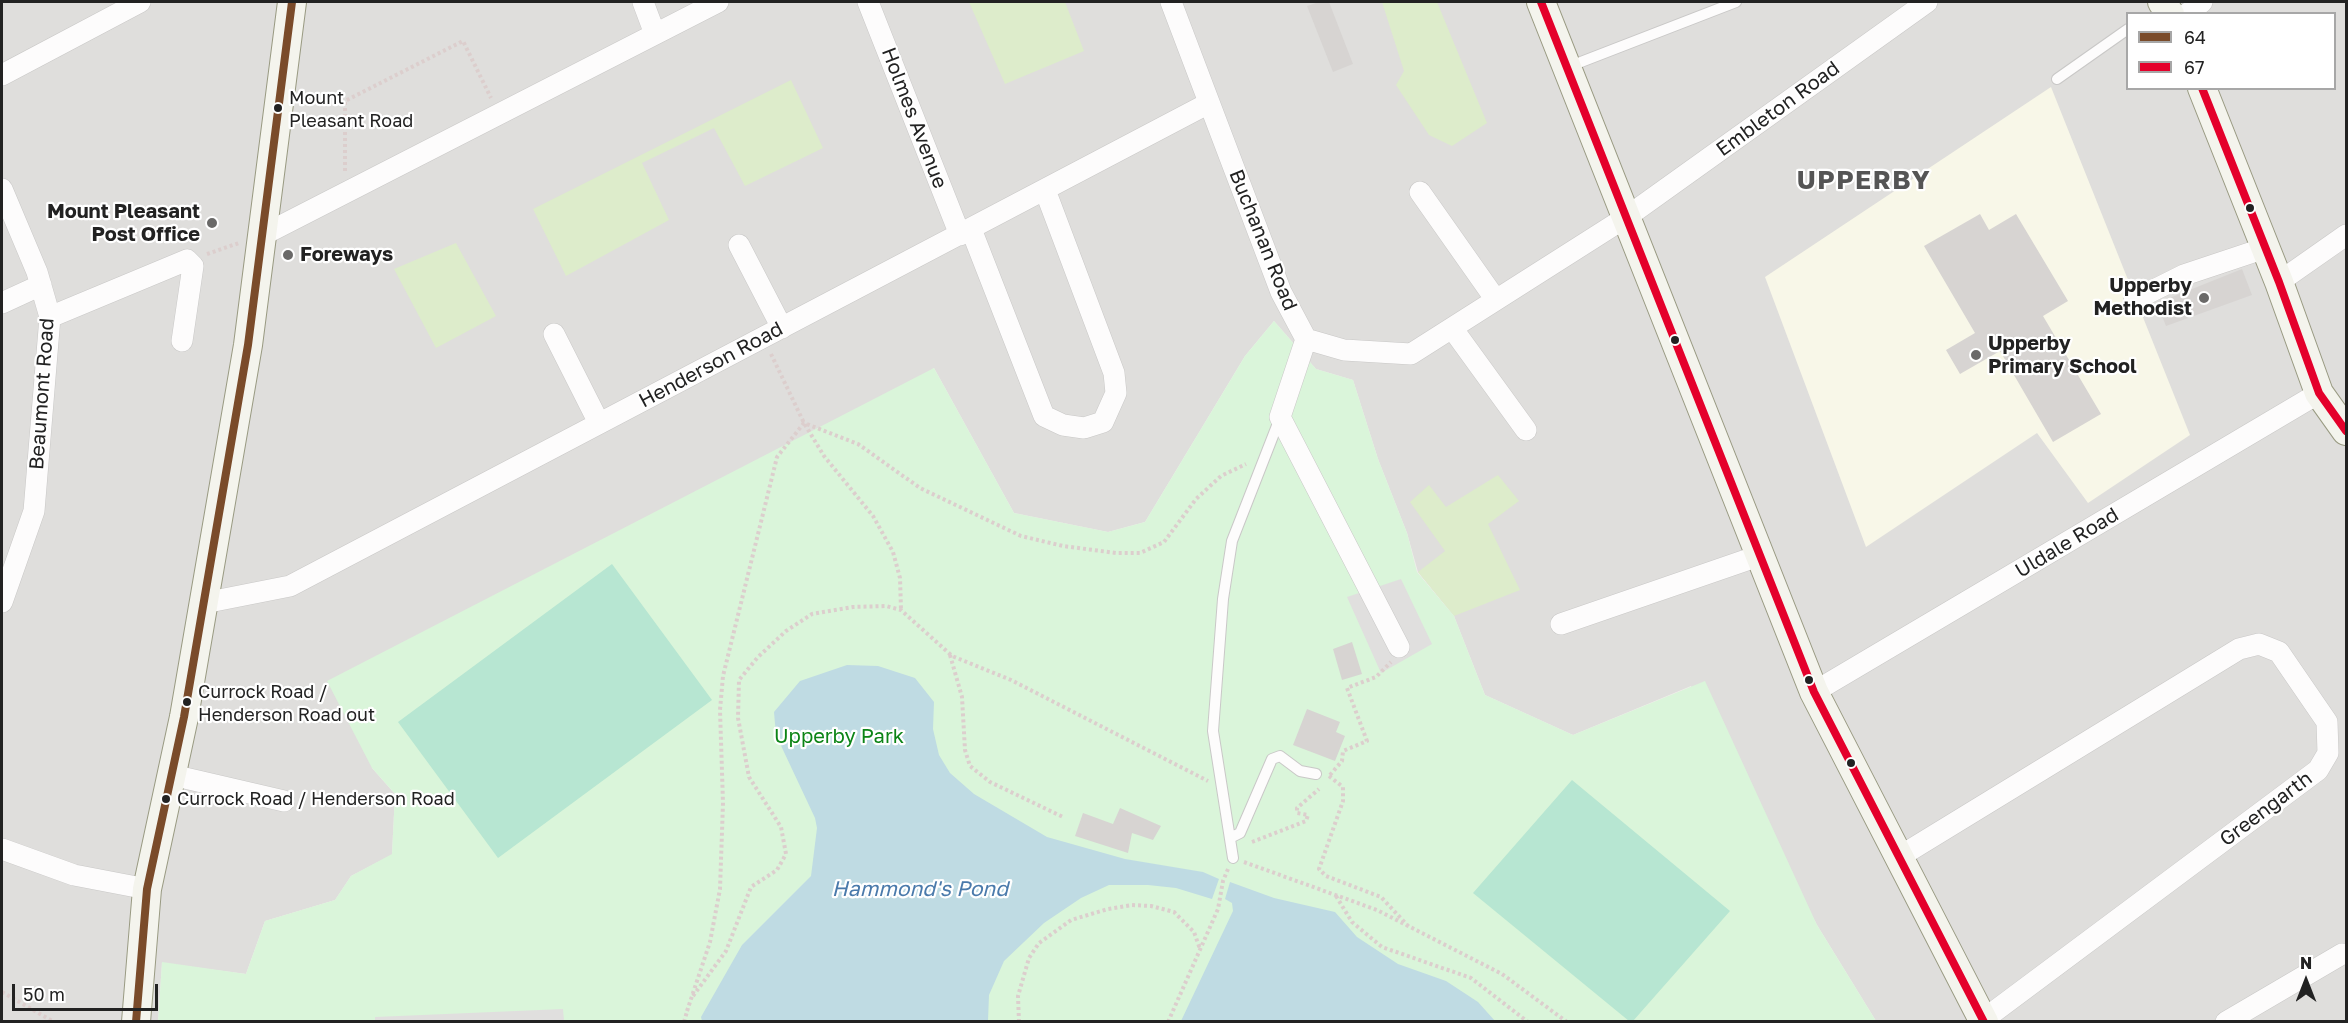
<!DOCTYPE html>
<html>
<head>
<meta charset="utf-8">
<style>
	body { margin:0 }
	#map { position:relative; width:2348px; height:1023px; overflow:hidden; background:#f0eeeb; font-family:"Golos Text",sans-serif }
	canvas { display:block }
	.frame { position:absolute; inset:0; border:3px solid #222; pointer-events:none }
	.legend { position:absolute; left:2126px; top:12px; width:210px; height:78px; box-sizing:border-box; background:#fff; border:2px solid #a7a7a7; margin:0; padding:8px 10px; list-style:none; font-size:18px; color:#222 }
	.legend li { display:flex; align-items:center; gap:12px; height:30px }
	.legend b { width:30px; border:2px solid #a7a7a7 }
	.north { position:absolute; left:2276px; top:951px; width:60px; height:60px; -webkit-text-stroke:4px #fff; paint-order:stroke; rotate:0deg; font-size:16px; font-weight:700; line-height:24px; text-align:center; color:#222 }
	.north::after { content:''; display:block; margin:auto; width:21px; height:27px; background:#222; clip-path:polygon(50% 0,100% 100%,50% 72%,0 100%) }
	.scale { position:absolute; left:12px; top:984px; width:146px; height:27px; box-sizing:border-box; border:3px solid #222; border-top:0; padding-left:8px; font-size:18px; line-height:21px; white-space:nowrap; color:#222; -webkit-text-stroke:4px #fff; paint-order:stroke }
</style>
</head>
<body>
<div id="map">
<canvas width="2348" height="1023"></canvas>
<div class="frame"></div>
<ul class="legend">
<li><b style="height:8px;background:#7a4b2a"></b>64</li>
<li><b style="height:8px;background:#e4002b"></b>67</li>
</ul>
<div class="north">N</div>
<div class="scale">50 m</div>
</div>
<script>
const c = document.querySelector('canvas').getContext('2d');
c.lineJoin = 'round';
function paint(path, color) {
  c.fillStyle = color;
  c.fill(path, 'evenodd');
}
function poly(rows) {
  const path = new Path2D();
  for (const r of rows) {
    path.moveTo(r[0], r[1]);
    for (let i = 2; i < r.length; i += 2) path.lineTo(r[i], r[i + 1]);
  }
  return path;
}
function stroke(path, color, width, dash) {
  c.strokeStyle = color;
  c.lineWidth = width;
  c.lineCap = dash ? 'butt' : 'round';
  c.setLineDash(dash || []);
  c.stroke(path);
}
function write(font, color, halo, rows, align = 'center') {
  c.font = font + ' "Golos Text",sans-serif';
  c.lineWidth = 4.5;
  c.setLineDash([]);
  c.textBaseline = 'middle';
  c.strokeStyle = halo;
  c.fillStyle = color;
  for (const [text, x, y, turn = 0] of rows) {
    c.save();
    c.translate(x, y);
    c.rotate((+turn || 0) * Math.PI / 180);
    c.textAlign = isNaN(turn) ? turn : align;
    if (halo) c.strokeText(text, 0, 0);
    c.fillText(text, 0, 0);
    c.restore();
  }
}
paint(poly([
	[2,2,2346,2,2346,1021,1876,1021,1817,925,1691,686,1573,735,1485,695,1454,616,1418,572,1407,533,1378,459,1353,380,1316,369,1274,321,1245,356,1145,522,1108,532,1014,513,934,368,372,768,395,794,392,855,351,876,335,900,265,921,246,974,162,963,158,1021,2,1022],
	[2128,14,2334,14,2334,88,2128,88]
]), '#dfdedc');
paint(poly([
	[2051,87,2190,435,2088,503,2037,433,1866,547,1765,277]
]), '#f8f7e8');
paint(poly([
	[969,2,1065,2,1084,51,1005,84],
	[1382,2,1437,2,1487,123,1452,146,1429,135,1396,85,1404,71],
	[791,80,823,148,745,186,714,128,642,163,669,220,566,276,533,209],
	[456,243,496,316,436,348,394,269],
	[1498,475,1519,501,1488,524,1520,590,1454,616,1418,572,1445,551,1410,502,1429,485,1446,507]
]), '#ddeccb');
paint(poly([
	[1274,321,1316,369,1353,380,1378,459,1407,533,1417,572,1454,616,1485,695,1573,735,1705,681,1817,925,1876,1021,158,1022,162,962,246,974,265,921,335,900,351,876,392,854,395,794,372,768,327,681,934,368,1014,513,1108,532,1145,522,1245,356]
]), '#daf5da');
paint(poly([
	[612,564,712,700,498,858,398,722],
	[1572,780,1730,911,1633,1021,1629,1021,1473,893]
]), '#b7e6d2');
paint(poly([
	[1401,579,1432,644,1381,673,1347,597],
	[563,1009,564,1021,375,1022,375,1017]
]), '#e0dfde');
paint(poly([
	[847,665,878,666,915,678,934,702,933,729,939,755,950,773,974,794,1047,837,1125,859,1203,872,1219,879,1212,899,1176,888,1148,885,1109,885,1081,898,1044,923,1004,961,989,995,988,1021,702,1021,701,1017,742,945,811,876,817,828,815,818,776,735,774,712,800,681],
	[1230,882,1274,898,1335,912,1357,937,1398,964,1446,981,1478,1002,1495,1021,1181,1021,1233,911,1232,903,1225,899]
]), '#bfdbe3');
paint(poly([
	[1319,2,1329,2,1353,64,1333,72,1307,6],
	[1980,214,1989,230,2016,214,2068,301,2043,316,2101,414,2053,442,2000,351,1960,374,1946,350,1975,333,1924,246],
	[2242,269,2252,295,2166,326,2157,303],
	[1352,642,1362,674,1342,680,1333,649],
	[1307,709,1340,722,1336,732,1345,736,1335,761,1293,745],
	[1120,808,1161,826,1153,840,1132,833,1128,853,1075,836,1083,813,1113,824]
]), '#d7d4d2');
const lane = poly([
	[1568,67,1736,2],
	[2057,79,2128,29],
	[1230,838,1240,833,1272,759,1280,756,1300,771,1316,774],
	[1233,858,1213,731,1223,599,1232,541,1280,418]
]);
const street = poly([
	[643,2,655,34],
	[868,2,960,235],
	[1171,2,1281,292,1306,339,1344,350,1411,354,1628,216,1927,2],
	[2187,14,2202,2],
	[2,75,140,2],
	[2,189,37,272,50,317,34,511,2,602],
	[1420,192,1496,300],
	[971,229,1044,416,1063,425,1084,428,1103,422,1116,393,1114,373,1045,190],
	[263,235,718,2],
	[739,245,782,328],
	[2279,282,2346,235],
	[2134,300,2184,275,2265,248],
	[2,303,41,285],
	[50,317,187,260,193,266,182,341],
	[1452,328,1526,430],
	[554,334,599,423],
	[1306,339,1280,417,1399,647],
	[204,603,290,586,1209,103],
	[1561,624,1761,555],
	[1814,692,2319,393],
	[172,775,284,801],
	[2,849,74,875,147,889],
	[1899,857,2239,649,2259,644,2279,652,2327,722,2328,753,2318,770,1983,1020],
	[2226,1022,2342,954]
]);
const secondary = poly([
	[1541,2,1814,692,1984,1022],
	[2162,2,2170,14],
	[2202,88,2279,282,2319,393,2346,431],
	[136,1022,147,889,184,717,248,345,292,2]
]);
stroke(lane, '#c9c8c7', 12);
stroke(street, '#c9c8c7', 22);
stroke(secondary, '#999a82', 30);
stroke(poly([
	[345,171,345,101,463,41,491,98],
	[207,254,239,243],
	[771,354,804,423,824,456,873,516,893,552,900,578,901,610],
	[950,655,962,697,965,750,970,766,990,782,1063,817],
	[1330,775,1342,761,1343,751,1367,741,1347,688,1376,677,1391,662],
	[1329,776,1343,787,1343,801,1319,869,1326,876,1381,897,1410,928],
	[1252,842,1306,821,1308,815,1297,813,1297,808,1319,789],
	[1244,862,1377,910,1502,974,1567,1022],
	[1336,896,1352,922,1382,947,1471,978,1528,1022],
	[2,992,54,1022],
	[693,996,726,951,751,887,777,870,786,854,781,827,749,777,738,718,739,680,758,657,786,631,812,614,853,607,886,606,901,610,952,656,1011,680,1208,781],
	[687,1011,710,942,720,889,723,803,720,710,723,676,777,457,804,423,858,444,920,488,1021,536,1063,546,1116,553,1140,553,1164,542,1196,499,1221,476,1246,464],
	[684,1022,688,1008],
	[1019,1022,1018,996,1029,958,1039,943,1071,920,1108,909,1132,905,1151,906,1174,912,1194,932,1200,949],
	[1168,1022,1218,909,1223,881,1228,869]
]), '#dccecd', 4, [3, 3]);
stroke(lane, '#fdfcfc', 10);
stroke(street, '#fdfcfc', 21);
stroke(secondary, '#f4f4ed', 28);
stroke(poly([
	[136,1022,147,889,184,717,248,345,292,2]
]), '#7a4b2a', 8);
stroke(poly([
	[1541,2,1814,692,1984,1022],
	[2202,88,2279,282,2319,393,2346,431]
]), '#e4002b', 8);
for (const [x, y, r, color] of [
	[278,108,5,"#222"],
	[2250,208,5,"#222"],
	[212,223,6,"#6a6968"],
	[288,255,6,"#6a6968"],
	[2204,298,6,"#6a6968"],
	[1675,340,5,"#222"],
	[1976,355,6,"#6a6968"],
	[1809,680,5,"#222"],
	[187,702,5,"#222"],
	[1851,763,5,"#222"],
	[166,799,5,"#222"]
]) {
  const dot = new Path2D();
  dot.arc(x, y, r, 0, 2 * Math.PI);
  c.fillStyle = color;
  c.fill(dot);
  stroke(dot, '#fff', 2);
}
write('18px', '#222', '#fff', [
	["Mount",289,98],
	["Pleasant Road",289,121],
	["Currock Road /",198,692],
	["Henderson Road out",198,715],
	["Currock Road / Henderson Road",177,799]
], 'left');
write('20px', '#222', '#fff', [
	["Embleton Road",1778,109,-36],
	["Holmes Avenue",914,118,69],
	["Buchanan Road",1263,240,68],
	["Henderson Road",711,365,-28],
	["Beaumont Road",42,394,-86],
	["Uldale Road",2067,543,-31],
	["Greengarth",2266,809,-37]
]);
write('bold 20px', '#222', '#fff', [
	["Mount Pleasant",200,212],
	["Post Office",200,235],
	["Foreways",300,255,"left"],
	["Upperby",2192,286],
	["Methodist",2192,309],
	["Upperby",1988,344,"left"],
	["Primary School",1988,367,"left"]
], 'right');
write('20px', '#0c8416', '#fff', [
	["Upperby Park",839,737]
]);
write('italic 21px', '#4a7aab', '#fff', [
	["Hammond's Pond",920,889]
]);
c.letterSpacing = '1.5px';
write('bold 26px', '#555', '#fff', [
	["UPPERBY",1864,181]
]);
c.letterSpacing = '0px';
</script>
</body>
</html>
